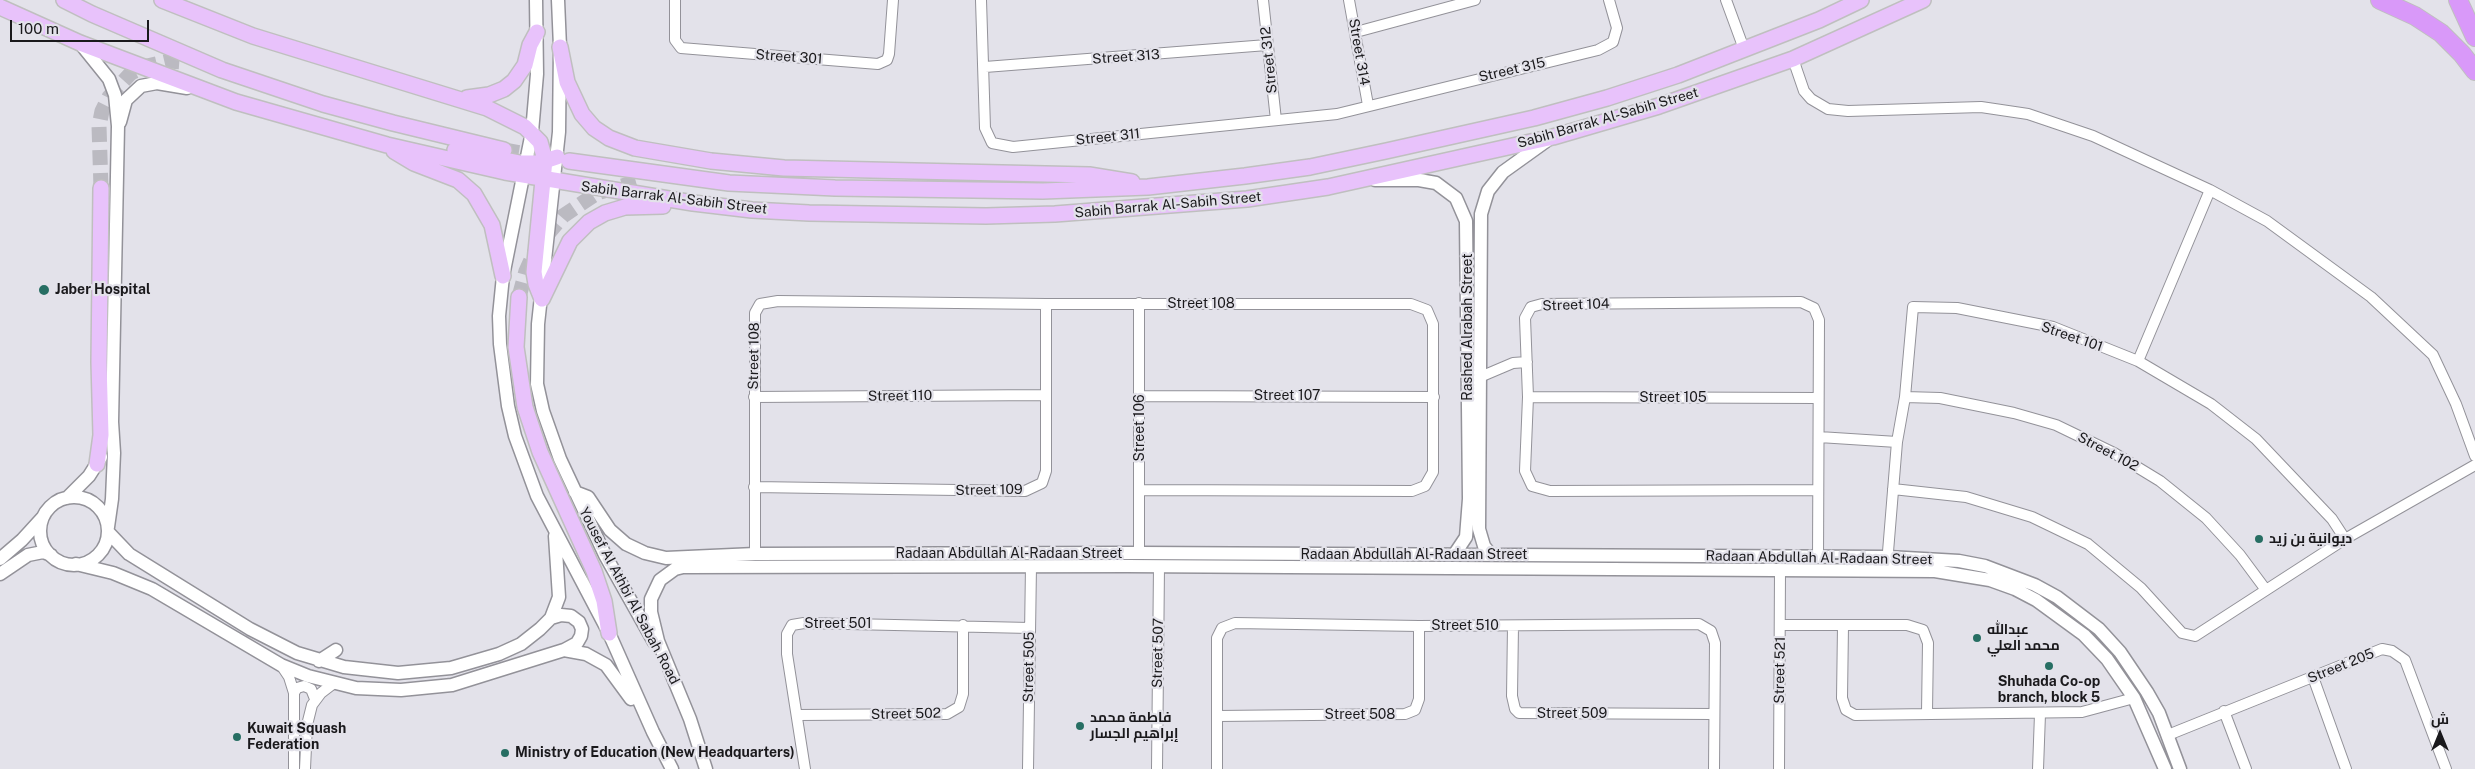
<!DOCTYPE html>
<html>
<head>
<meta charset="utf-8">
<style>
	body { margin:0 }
	#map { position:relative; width:2475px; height:769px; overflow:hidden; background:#e3e2ea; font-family:"Public Sans",Cairo,sans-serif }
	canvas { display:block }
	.north { position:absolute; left:2415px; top:709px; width:50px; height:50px; -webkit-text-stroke:4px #e3e2ea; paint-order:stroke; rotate:0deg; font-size:14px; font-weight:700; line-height:20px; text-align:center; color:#1a191c }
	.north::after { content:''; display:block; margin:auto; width:18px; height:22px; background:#1a191c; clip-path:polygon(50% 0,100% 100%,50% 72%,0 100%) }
	.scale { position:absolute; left:10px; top:20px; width:139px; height:22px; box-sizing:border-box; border:2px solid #1a191c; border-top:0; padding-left:6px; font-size:15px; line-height:18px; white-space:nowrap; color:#1a191c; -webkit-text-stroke:4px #e3e2ea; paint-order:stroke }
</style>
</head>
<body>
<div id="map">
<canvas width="2475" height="769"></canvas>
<div class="north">ش</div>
<div class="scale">100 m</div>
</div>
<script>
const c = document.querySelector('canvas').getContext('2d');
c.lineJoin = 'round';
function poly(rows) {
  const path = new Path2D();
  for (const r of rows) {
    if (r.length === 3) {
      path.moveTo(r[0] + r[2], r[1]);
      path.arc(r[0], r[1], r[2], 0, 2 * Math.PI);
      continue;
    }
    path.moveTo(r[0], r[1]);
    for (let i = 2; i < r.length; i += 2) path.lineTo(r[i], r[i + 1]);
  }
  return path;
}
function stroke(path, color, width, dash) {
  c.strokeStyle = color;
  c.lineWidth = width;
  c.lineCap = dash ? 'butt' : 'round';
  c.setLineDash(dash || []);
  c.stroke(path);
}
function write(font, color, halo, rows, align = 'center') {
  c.font = font + ' "Public Sans",Cairo,sans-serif';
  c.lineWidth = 4.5;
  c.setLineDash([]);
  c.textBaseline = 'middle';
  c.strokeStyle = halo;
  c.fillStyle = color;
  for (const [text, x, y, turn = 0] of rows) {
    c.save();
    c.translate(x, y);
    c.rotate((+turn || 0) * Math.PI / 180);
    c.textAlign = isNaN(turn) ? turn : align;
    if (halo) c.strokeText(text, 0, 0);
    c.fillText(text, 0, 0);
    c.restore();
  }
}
stroke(poly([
	[504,150,555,159],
	[101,188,99,126,102,111,109,97,131,73,143,67,169,61,182,62],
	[519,297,526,271,537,247,563,216,597,193,636,182]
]), '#bbbac1', 15, [15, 8]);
const minor = poly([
	[675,0,675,40,681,48,878,64,887,60,889,54,893,0],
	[981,0,985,128,992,143,1013,147,1337,114,1598,50,1613,42,1617,28,1609,0],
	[1263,0,1276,120],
	[1349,0,1368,105],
	[1726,0,1744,49],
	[1356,32,1475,0],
	[1793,59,1804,91,1811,99,1828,109,1848,111,1981,107,2028,114,2093,136,2210,190,2267,221,2371,297,2433,355,2456,404,2475,456],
	[985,67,1267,45],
	[2138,361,2210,190],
	[1480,377,1513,363,1527,362],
	[1141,396,1434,397],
	[754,397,1045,395],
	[1528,397,1818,398],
	[1905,397,1940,398,2014,413,2056,425,2114,453,2160,481,2206,518,2240,555,2266,590],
	[1819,437,1897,442],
	[754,487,1025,491,1042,483,1046,471,1046,304],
	[1893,489,1966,497,2032,517,2088,544,2141,588,2182,633,2195,636,2345,539,2475,465],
	[1817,490,1550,491,1532,486,1525,471,1528,397,1525,318,1531,307,1542,304,1801,302,1814,308,1819,320,1818,558],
	[1139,553,1139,303],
	[755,554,755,313,760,304,778,301,1046,304,1411,304,1427,310,1433,324,1433,472,1425,486,1412,491,1140,490],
	[1887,564,1897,442,1905,397,1913,307,1957,308,2053,327,2138,361,2211,404,2256,439,2332,519,2345,539],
	[1780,625,1907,625,1923,630,1928,643,1927,712],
	[1513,626,1512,696,1515,709,1519,713,1713,714],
	[1843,626,1842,698,1846,710,1855,715,2082,712,2134,698],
	[281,665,289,677,294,693,294,769],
	[2313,677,2346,769],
	[294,693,297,688,304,686,311,689,315,699],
	[2224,711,2246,769],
	[798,715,947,714,959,707,963,694,963,625],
	[1218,716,1405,714,1415,710,1419,699,1419,626],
	[2168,735,2382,649,2392,651,2405,660,2446,769],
	[305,769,307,725,312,705,321,693,334,683],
	[805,769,787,654,787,634,792,625,804,623,1030,628],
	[1028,769,1031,566],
	[1157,769,1159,566],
	[1217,769,1217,638,1222,628,1235,623,1419,626,1699,624,1711,631,1715,643,1714,769],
	[1779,769,1780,571],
	[2038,769,2040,714]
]);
const tertiary = poly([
	[536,0,537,74,532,132,503,276,499,316,500,344,508,406,515,436,537,496,609,633,653,732,672,769],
	[558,0,560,47,559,132,538,324,537,384,543,411,560,459,605,555,654,642],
	[80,43,109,79,115,95,118,126,112,422,114,453,112,499,108,527],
	[120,122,126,100,141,86,157,83,187,88],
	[1375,180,1419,180,1436,183,1456,198,1466,221,1469,499,1466,537,1454,555],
	[575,492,588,497,610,530,626,544,645,553,666,558,755,554,1139,553,1888,557,1959,561,1985,566,2035,585,2057,597,2099,629,2120,652,2147,692,2159,713,2180,769],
	[74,531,34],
	[67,498,89,476,101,457],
	[108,532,129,554,250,629,297,653,344,667,398,673,451,668,499,654,521,644,540,629,551,618,559,597,555,536],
	[1491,555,1484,546,1479,529,1481,214,1488,191,1503,172,1549,139],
	[0,559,22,540,43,517],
	[76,564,113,573,152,589,281,665,308,676,356,688,401,690,452,685,564,650,577,643,581,636,582,629,579,622,571,616,561,615,551,618],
	[0,574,28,555,43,552,51,555],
	[564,650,586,654,606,665,631,699],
	[319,661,336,650],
	[671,673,690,719,706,769],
	[674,680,658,641,651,612,651,599,660,580,675,569,683,567,1127,566,1935,571,1990,580,2015,589,2036,600,2084,635,2107,659,2134,698,2165,769]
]);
const primary = poly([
	[64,0,92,14,222,70,323,104,393,123,504,150],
	[162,0,253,36,487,108,525,127,540,142,545,160,534,272,536,284,542,299],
	[0,7,80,43,236,102,387,145,505,172,693,203,752,210,809,213,986,216,1055,214,1247,199,1328,187,1553,137,1659,106,1793,59,1923,0],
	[560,47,567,82,582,114,594,128,609,138,635,148,711,161,784,168,1089,175,1132,182],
	[467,98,489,95,504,89,514,81,525,65,530,45,537,32],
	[455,150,520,163,539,163,557,157],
	[394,151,414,163,458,180,474,194,492,225,503,276],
	[569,161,729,183,835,188,1043,191,1148,187,1245,176,1310,167,1386,151,1534,118,1607,98,1678,75,1819,20,1861,0],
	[519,297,516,347,525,407,540,452,594,571,604,601,609,633],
	[542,299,570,241,589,222,605,213,625,207,663,206],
	[97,464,101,435,99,362,101,188]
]);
const motorway = poly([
	[2380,0,2415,16,2441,33,2462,54,2475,71],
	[2458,0,2475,37]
]);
stroke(minor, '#939299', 12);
stroke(tertiary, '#939299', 15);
stroke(primary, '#bfbfbf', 18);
stroke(motorway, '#bfbfbf', 20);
stroke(minor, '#fff', 10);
stroke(tertiary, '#fff', 12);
stroke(primary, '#e8c2fb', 15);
stroke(motorway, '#d999f9', 18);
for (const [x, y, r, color] of [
	[44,290,6,"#276e63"],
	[2259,539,5,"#276e63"],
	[1977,638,5,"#276e63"],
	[2049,666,5,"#276e63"],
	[1080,726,5,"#276e63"],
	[237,737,5,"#276e63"],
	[505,753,5,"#276e63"]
]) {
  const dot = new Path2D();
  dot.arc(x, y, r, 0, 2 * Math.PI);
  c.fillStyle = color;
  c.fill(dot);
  stroke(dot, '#e3e2ea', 2);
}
write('14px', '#1a191c', '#e3e2ea', [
	["Street 314",1359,52,80],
	["Street 301",789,57,4],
	["Street 313",1126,57,-4],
	["Street 312",1269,60,-96],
	["Street 315",1512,70,-13],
	["Sabih Barrak Al-Sabih Street",1608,118,-16],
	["Street 311",1108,137,-6],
	["Sabih Barrak Al-Sabih Street",674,198,7],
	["Sabih Barrak Al-Sabih Street",1168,205,-5],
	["Street 108",1201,304],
	["Street 104",1576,305,-2],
	["Rashed Alrabah Street",1468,327,-90],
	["Street 101",2072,337,19],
	["Street 108",754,356,-89],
	["Street 110",900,396,-1],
	["Street 107",1287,396],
	["Street 105",1673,398],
	["Street 106",1140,428,-90],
	["Street 102",2108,452,28],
	["Street 109",989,490,-1],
	["Radaan Abdullah Al-Radaan Street",1009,554],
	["Radaan Abdullah Al-Radaan Street",1414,555],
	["Radaan Abdullah Al-Radaan Street",1819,558,1],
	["Yousef Al Athbi Al Sabah Road",629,596,62],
	["Street 501",838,624],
	["Street 510",1465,626],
	["Street 507",1158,653,-89],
	["Street 205",2341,666,-22],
	["Street 505",1029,667,-89],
	["Street 521",1780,670,-89],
	["Street 502",906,714,-1],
	["Street 509",1572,714],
	["Street 508",1360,715]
]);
write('bold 14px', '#1a191c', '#e3e2ea', [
	["Jaber Hospital",55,290],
	["ديوانية بن زيد",2269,539],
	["عبدالله",1987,630],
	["محمد العلي",1987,646],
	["Shuhada Co-op",2049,682,"center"],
	["branch, block 5",2049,698,"center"],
	["فاطمة محمد",1090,718],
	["إبراهيم الجسار",1090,734],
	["Kuwait Squash",247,729],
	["Federation",247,745],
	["Ministry of Education (New Headquarters)",515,753]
], 'left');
</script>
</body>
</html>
